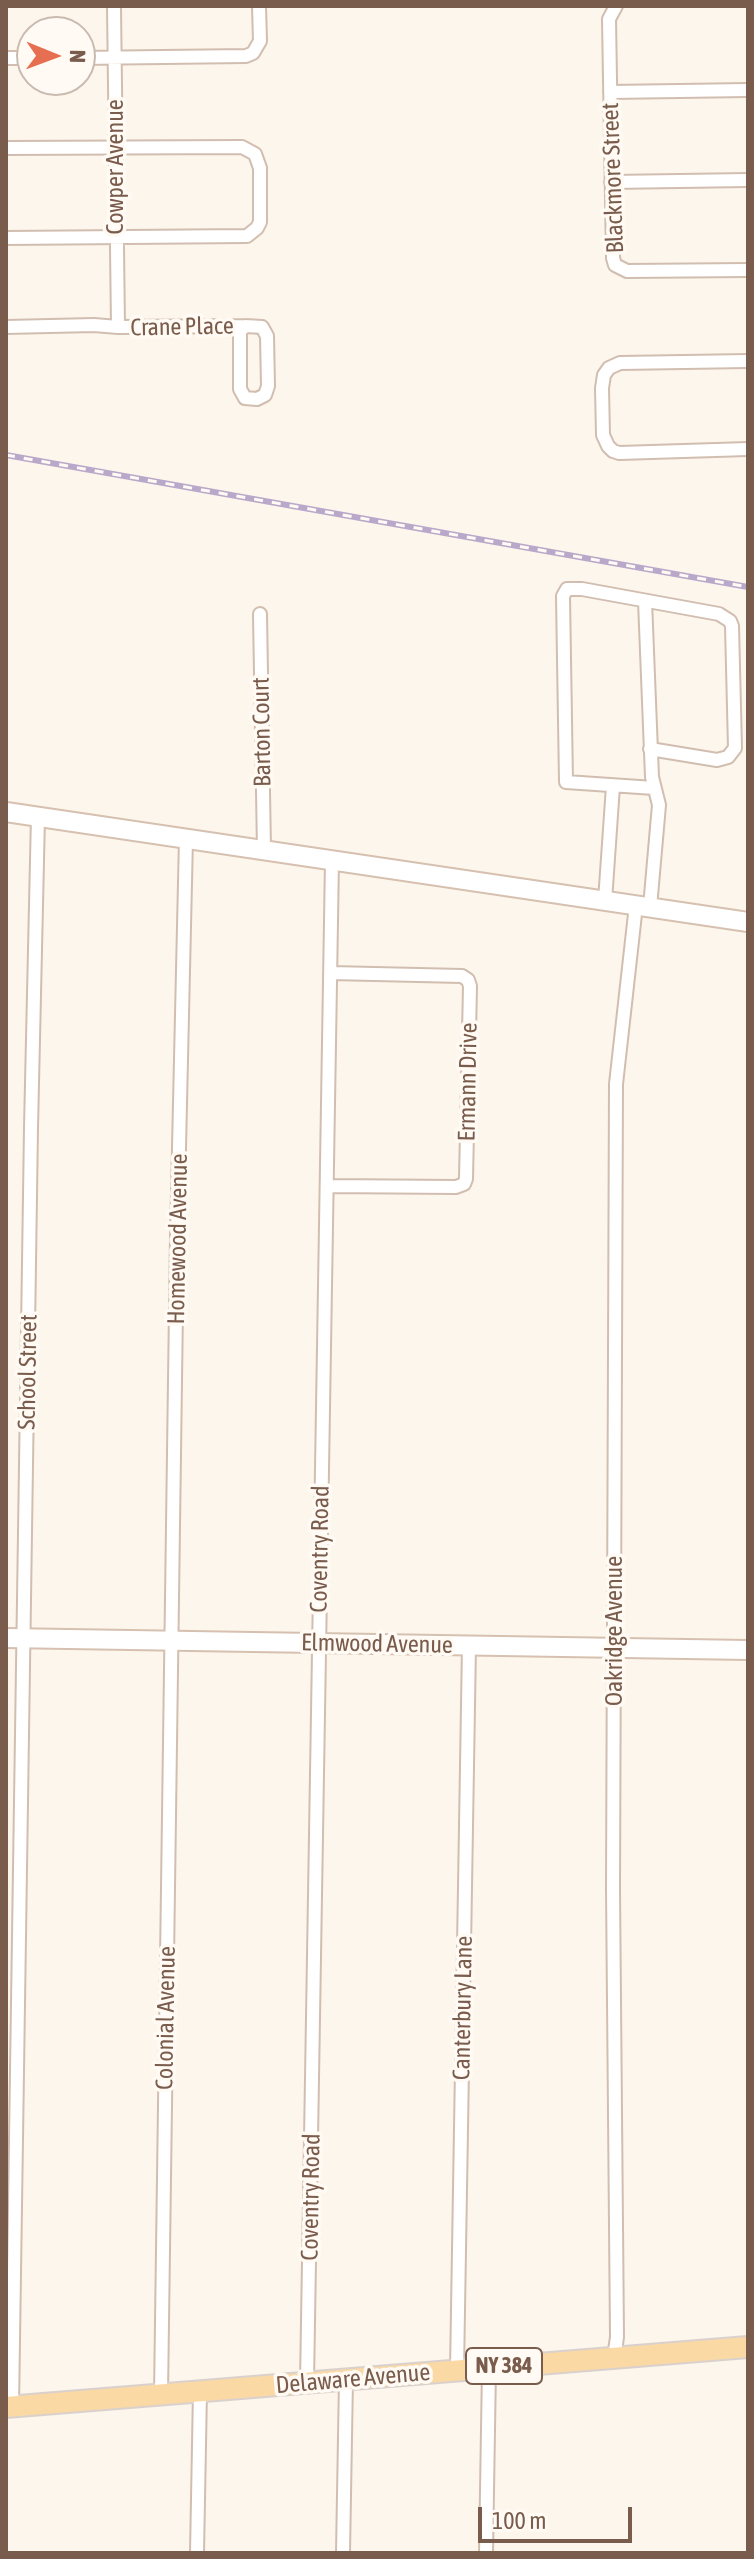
<!DOCTYPE html>
<html>
<head>
<meta charset="utf-8">
<style>
	body { margin:0 }
	#map { position:relative; width:754px; height:2559px; overflow:hidden; background:#fdf6ec; font-family:"Asap Condensed",sans-serif }
	canvas { display:block }
	.frame { position:absolute; inset:0; border:8px solid #7a5c4d; pointer-events:none }
	.north { position:absolute; left:16px; top:16px; width:80px; height:80px; box-sizing:border-box; background:#fffaf3; border:2px solid #cabbb1; border-radius:50%; rotate:91deg; font-size:22px; font-weight:700; line-height:32px; text-align:center; color:#7a5c4d }
	.north::after { content:''; display:block; margin:auto; width:28px; height:36px; background:#e76f51; clip-path:polygon(50% 0,100% 100%,50% 72%,0 100%) }
	.scale { position:absolute; left:478px; top:2507px; width:154px; height:36px; box-sizing:border-box; border:4px solid #7a5c4d; border-top:0; padding-left:10px; font-size:24px; line-height:28px; white-space:nowrap; color:#7a5c4d; -webkit-text-stroke:6px #fffaf3; paint-order:stroke }
</style>
</head>
<body>
<div id="map">
<canvas width="754" height="2559"></canvas>
<div class="frame"></div>
<div class="north">N</div>
<div class="scale">100 m</div>
</div>
<script>
const c = document.querySelector('canvas').getContext('2d');
c.lineJoin = 'round';
function poly(rows) {
  const path = new Path2D();
  for (const r of rows) {
    path.moveTo(r[0], r[1]);
    for (let i = 2; i < r.length; i += 2) path.lineTo(r[i], r[i + 1]);
  }
  return path;
}
function stroke(path, color, width, dash) {
  c.strokeStyle = color;
  c.lineWidth = width;
  c.lineCap = dash ? 'butt' : 'round';
  c.setLineDash(dash || []);
  c.stroke(path);
}
function write(font, color, halo, rows, align = 'center') {
  c.font = font + ' "Asap Condensed",sans-serif';
  c.lineWidth = 7;
  c.setLineDash([]);
  c.textBaseline = 'middle';
  c.strokeStyle = halo;
  c.fillStyle = color;
  for (const [text, x, y, turn = 0] of rows) {
    c.save();
    c.translate(x, y);
    c.rotate((+turn || 0) * Math.PI / 180);
    c.textAlign = isNaN(turn) ? turn : align;
    if (halo) c.strokeText(text, 0, 0);
    c.fillText(text, 0, 0);
    c.restore();
  }
}
const street = poly([
	[114,6,118,327],
	[616,6,609,19,613,258,615,265,627,271,748,270],
	[6,58,32,58],
	[80,58,246,56,253,53,260,41,259,6],
	[610,92,748,90],
	[6,148,242,147,255,154,260,168,260,222,257,228,247,236,6,238],
	[611,182,748,180],
	[246,326,262,327,267,336,268,386,265,395,257,399,245,398,240,389,240,331,246,326],
	[6,327,94,325,118,327,246,326],
	[748,361,620,363,609,368,604,375,602,388,603,435,608,446,613,451,619,453,748,449],
	[645,601,652,777,659,805,650,907],
	[260,614,264,850],
	[650,749,717,760,728,757,735,748,732,626,730,621,719,614,582,589,567,589,563,596,566,782,654,788],
	[605,901,613,786],
	[327,1186,456,1187,464,1184,466,1179,470,986,468,980,462,976,331,973],
	[614,2358,617,2337,613,1888,616,1084,636,905],
	[457,2370,469,1645],
	[307,2382,332,860],
	[161,2394,177,1236,186,838],
	[12,2407,31,1128,38,816],
	[197,2553,200,2391],
	[343,2553,346,2379],
	[486,2553,489,2368]
]);
const secondary = poly([
	[6,812,748,922],
	[6,1638,748,1650]
]);
const primary = poly([
	[6,2407,748,2347]
]);
stroke(street, '#d1beb0', 16);
stroke(secondary, '#d6c0b0', 22);
stroke(primary, '#dad1cd', 24);
stroke(street, '#fff', 12);
stroke(secondary, '#fff', 18);
stroke(primary, '#fbd9a5', 20);
const rail = poly([
	[6,455,748,587]
]);
stroke(rail, '#b9a8c9', 6);
stroke(rail, '#fffaf3', 3, [9]);
for (const [x, y, w] of [
	[504,2366,76]
]) {
  const box = new Path2D();
  box.roundRect(x - w / 2, y - 18, w, 36, 6);
  c.fillStyle = '#fffaf3';
  c.fill(box);
  stroke(box, '#7a5c4d', 2);
}
write('bold 22px', '#7a5c4d', null, [
	["NY 384",504,2366]
]);
write('24px', '#7a5c4d', '#fffaf3', [
	["Cowper Avenue",115,167,-90],
	["Blackmore Street",613,178,-92],
	["Crane Place",182,327,-1],
	["Barton Court",262,732,-91],
	["Ermann Drive",468,1082,-89],
	["Homewood Avenue",178,1239,-89],
	["School Street",28,1372,-89],
	["Coventry Road",320,1549,-89],
	["Oakridge Avenue",614,1631,-90],
	["Elmwood Avenue",377,1644,1],
	["Canterbury Lane",463,2008,-89],
	["Colonial Avenue",166,2018,-89],
	["Coventry Road",311,2197,-89],
	["Delaware Avenue",353,2379,-5]
]);
</script>
</body>
</html>
